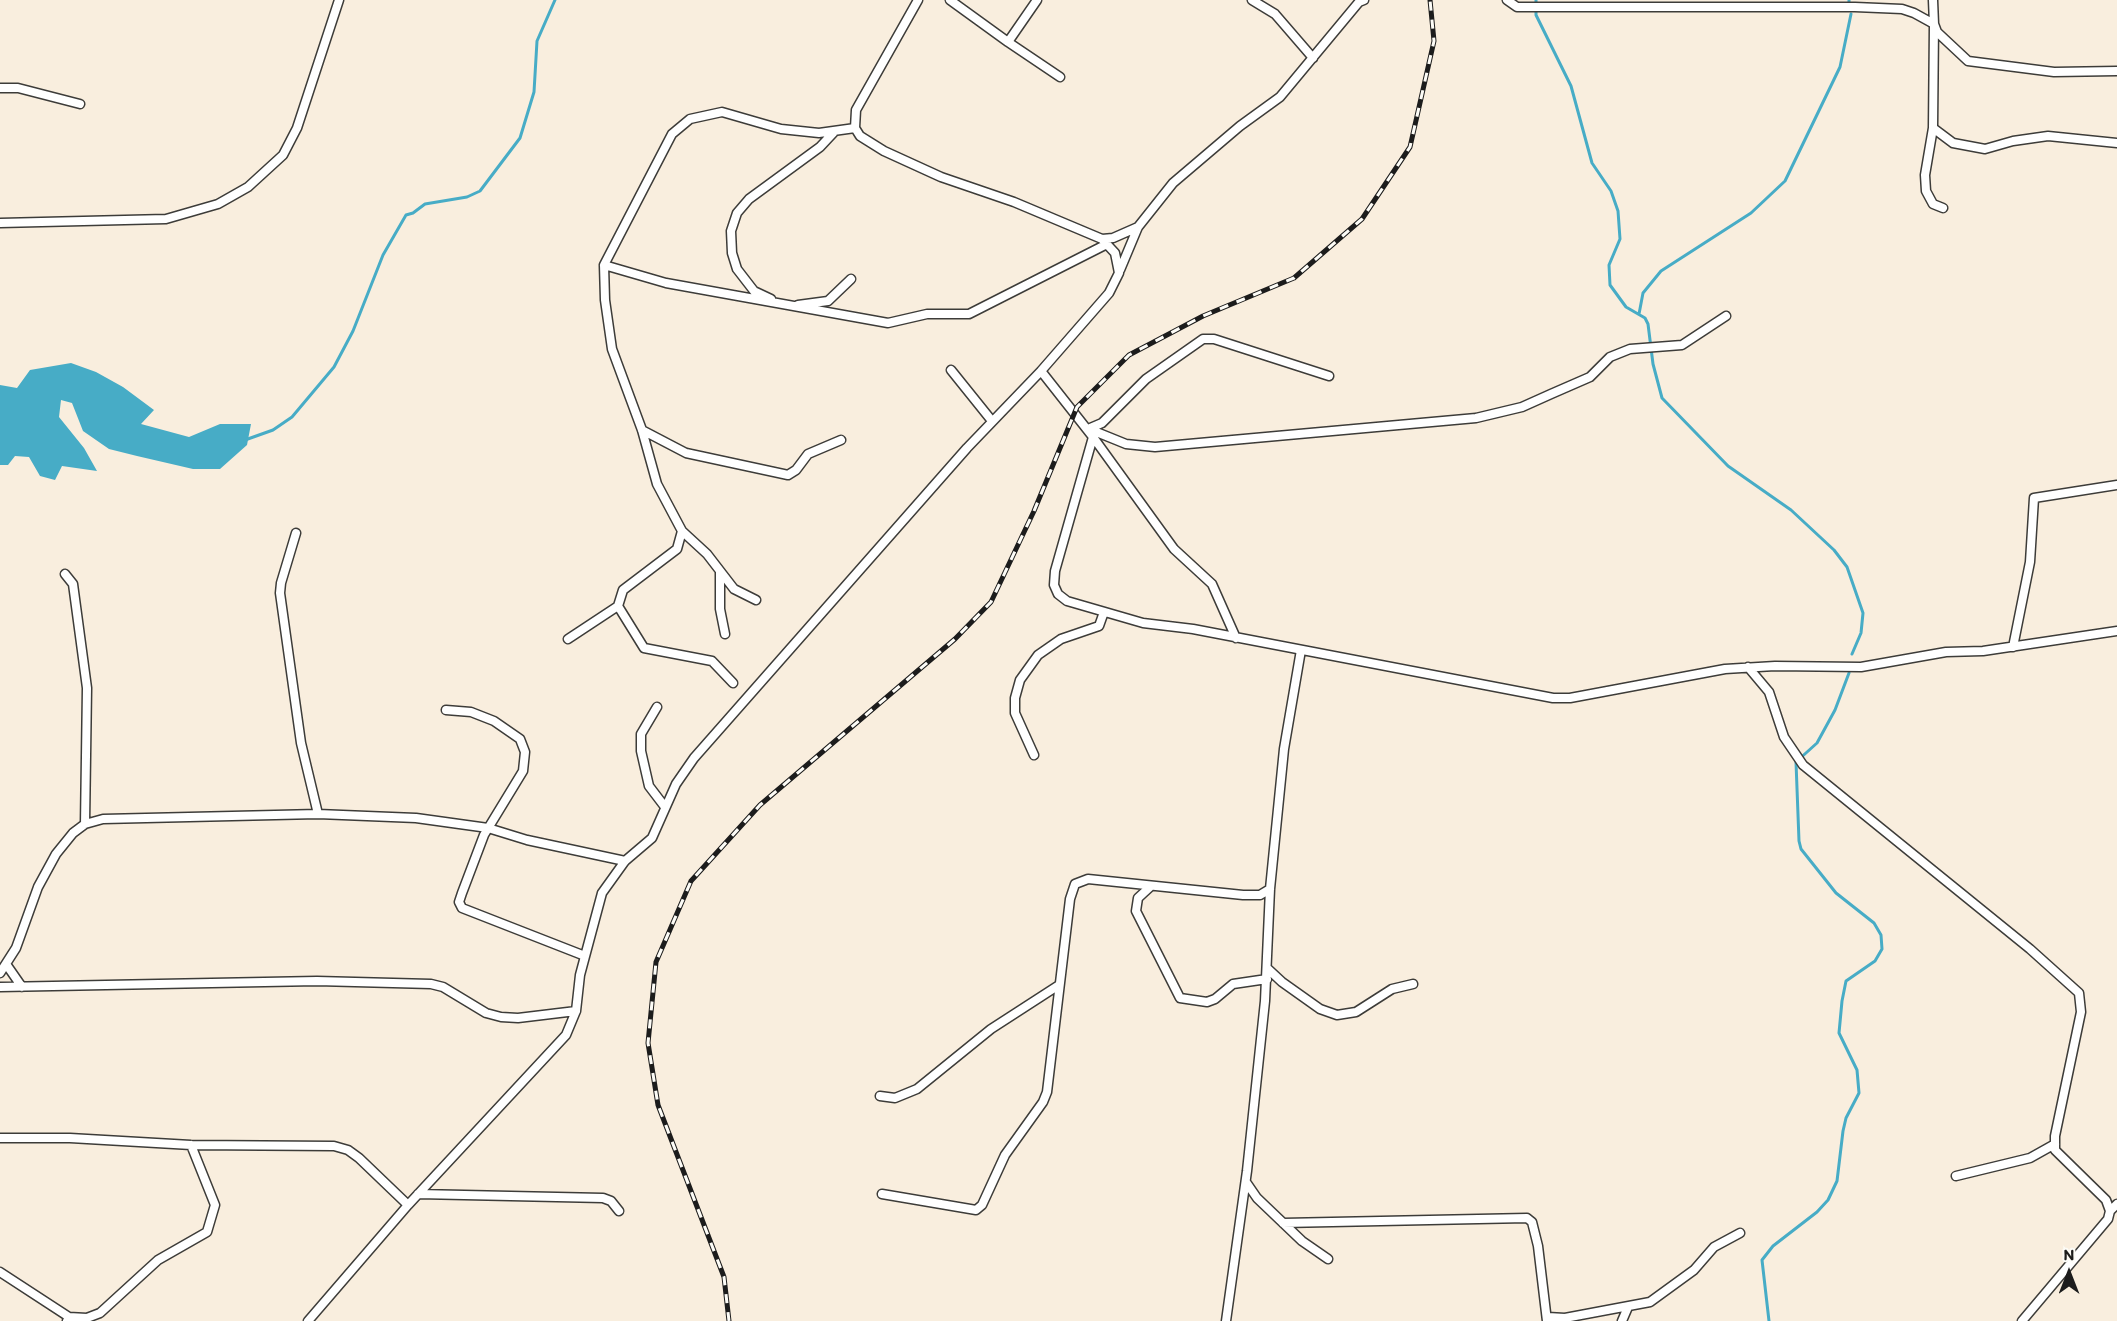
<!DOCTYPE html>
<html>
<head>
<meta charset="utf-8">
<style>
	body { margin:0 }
	#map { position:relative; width:2117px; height:1321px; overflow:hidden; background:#f9eede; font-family:Itim,sans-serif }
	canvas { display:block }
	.north { position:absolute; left:2039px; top:1243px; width:60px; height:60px; -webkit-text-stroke:4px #fdfcf7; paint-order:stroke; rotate:0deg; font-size:16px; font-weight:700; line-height:24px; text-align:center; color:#1c1c1c }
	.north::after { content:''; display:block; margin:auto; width:21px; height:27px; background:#1c1c1c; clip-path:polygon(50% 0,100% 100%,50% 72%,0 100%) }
</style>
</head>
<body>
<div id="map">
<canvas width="2117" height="1321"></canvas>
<div class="north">N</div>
</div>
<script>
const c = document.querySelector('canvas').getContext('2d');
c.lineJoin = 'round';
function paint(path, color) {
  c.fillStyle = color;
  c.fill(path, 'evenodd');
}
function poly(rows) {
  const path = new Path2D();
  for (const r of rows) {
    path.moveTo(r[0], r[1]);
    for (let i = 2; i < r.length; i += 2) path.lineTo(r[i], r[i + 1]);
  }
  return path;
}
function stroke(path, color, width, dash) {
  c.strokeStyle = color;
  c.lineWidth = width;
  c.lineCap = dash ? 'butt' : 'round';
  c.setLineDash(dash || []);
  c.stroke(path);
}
paint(poly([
	[71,363,96,372,123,387,154,410,141,424,189,437,220,424,251,424,247,445,220,469,193,469,137,456,109,449,83,431,72,403,61,400,59,417,84,448,97,471,62,466,55,480,40,476,29,457,15,456,8,465,0,465,0,385,17,388,30,370]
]), '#47acc6');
stroke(poly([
	[1536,0,1536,15,1571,86,1592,163,1611,191,1618,211,1620,239,1609,265,1610,285,1626,307,1645,318,1648,324,1653,364,1662,398,1728,466,1791,510,1834,550,1847,567,1863,613,1861,633,1852,654],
	[1849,0,1849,2],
	[1639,314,1643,293,1661,271,1751,213,1785,181,1840,67,1851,14],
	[245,440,273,430,292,417,334,367,353,331,383,255,406,215,413,213,425,204,467,197,480,191,520,138,534,92,537,41,555,0],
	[1769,1321,1762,1260,1773,1246,1817,1212,1828,1200,1837,1181,1843,1131,1846,1118,1859,1093,1857,1070,1839,1033,1842,1001,1846,981,1875,961,1882,949,1881,935,1874,923,1836,893,1801,849,1799,841,1796,762,1817,743,1835,710,1849,673]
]), '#47acc6', 3);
const street = poly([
	[950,0,1008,42,1037,0],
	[1252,0,1275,14,1313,58],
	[1507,0,1517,7,1855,7,1902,9,1914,13,1934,24,1933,128],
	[1933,0,1934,24,1937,32,1968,61,2054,72,2117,71],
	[1008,42,1060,77],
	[0,88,18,88,80,104],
	[1943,208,1933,204,1926,191,1925,175,1933,128,1953,143,1985,149,2013,141,2048,136,2117,143],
	[0,223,166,219,218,204,248,187,283,155,297,128,339,0],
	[1102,239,1113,238,1138,227],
	[604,265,666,283,888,323,927,314,969,314,1107,244],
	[1120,270,1138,227,1173,183,1240,126,1280,97,1359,2,1364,0],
	[771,299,754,291,737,269,732,253,731,231,737,213,749,199,820,147,835,131],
	[798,305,828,301,851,279],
	[951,370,992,421],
	[1041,371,1093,437,1174,549,1212,584,1236,638],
	[1088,429,1102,423,1146,379,1203,339,1214,339,1329,376],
	[1089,429,1126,444,1155,447,1476,418,1522,407,1551,394,1590,377,1610,357,1630,349,1682,345,1726,316],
	[642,430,686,453,788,475,796,470,808,454,841,440],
	[1093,437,1055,571,1054,585,1058,594,1067,601,1143,623,1193,629,1553,698,1570,698,1725,669,1775,666,1861,667,1946,652,1983,651,2117,631],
	[296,533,281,583,280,593,301,743,318,814],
	[720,573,720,609,725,634],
	[65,574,73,584,87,688,85,824],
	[756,600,734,589,707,554,682,531,657,484,642,430,612,349,605,300,604,265,672,134,690,119,722,112,781,129,819,133,855,128],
	[618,606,644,648,712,661,733,683],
	[568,639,618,606,623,590,677,549,682,531],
	[2013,647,2030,562,2034,498,2117,485],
	[1748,667,1769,692,1784,737,1803,765,2030,949,2079,993,2081,1012,2055,1136,2055,1150,2106,1200,2110,1211],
	[657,707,641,734,641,751,649,786,665,807],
	[446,710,471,712,494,721,520,739,525,752,523,771,484,835,462,893,459,902,462,908,585,956],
	[1034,755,1015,713,1015,698,1020,680,1038,655,1061,639,1099,626,1104,612],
	[1151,886,1138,898,1136,911,1180,998,1207,1002,1215,999,1233,984,1267,979],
	[6,964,22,987],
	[1268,969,1282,982,1320,1009,1337,1015,1356,1012,1392,989,1413,984],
	[0,973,16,948,38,887,56,854,73,833,85,824,103,819,318,814,416,818,488,828,527,840,625,861],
	[0,987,317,981,431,984,443,987,486,1013,501,1017,518,1018,576,1011],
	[880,1096,895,1098,917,1089,991,1029,1059,985],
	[0,1138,70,1138,191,1145,334,1146,348,1150,359,1158,408,1205],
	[1956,1176,2030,1158,2055,1144],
	[1246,1182,1257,1198,1302,1241,1328,1259],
	[418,1194,603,1198,611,1201,619,1211],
	[882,1194,976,1210,982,1205,1005,1155,1043,1102,1047,1092,1070,899,1075,884,1088,879,1243,895,1260,895,1270,889],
	[1283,1223,1527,1218,1532,1222,1538,1246,1547,1321],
	[0,1272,69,1317,67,1321],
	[69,1317,87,1318,100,1313,158,1260,207,1232,215,1205,191,1145],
	[1548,1317,1565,1318,1650,1302,1694,1270,1714,1247,1740,1233],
	[308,1321,408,1205,566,1035,576,1011,580,975,602,893,625,861,652,838,676,784,694,758,967,448,1041,371,1109,293,1119,273,1115,253,1102,239,1014,202,941,177,884,151,860,136,855,128,856,110,918,0],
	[1226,1321,1247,1171,1265,1001,1270,889,1284,749,1301,650],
	[1622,1321,1628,1307],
	[2022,1321,2108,1219,2110,1211,2117,1204]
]);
stroke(street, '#3d3c39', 11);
stroke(street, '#fff', 8);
const rail = poly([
	[729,1321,724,1277,658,1105,648,1043,656,962,691,881,760,805,955,639,991,602,1034,511,1077,407,1129,355,1203,316,1294,278,1362,219,1410,147,1434,41,1430,0]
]);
stroke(rail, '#1c1c1c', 5);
stroke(rail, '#fdfcf7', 3, [9]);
</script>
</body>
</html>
